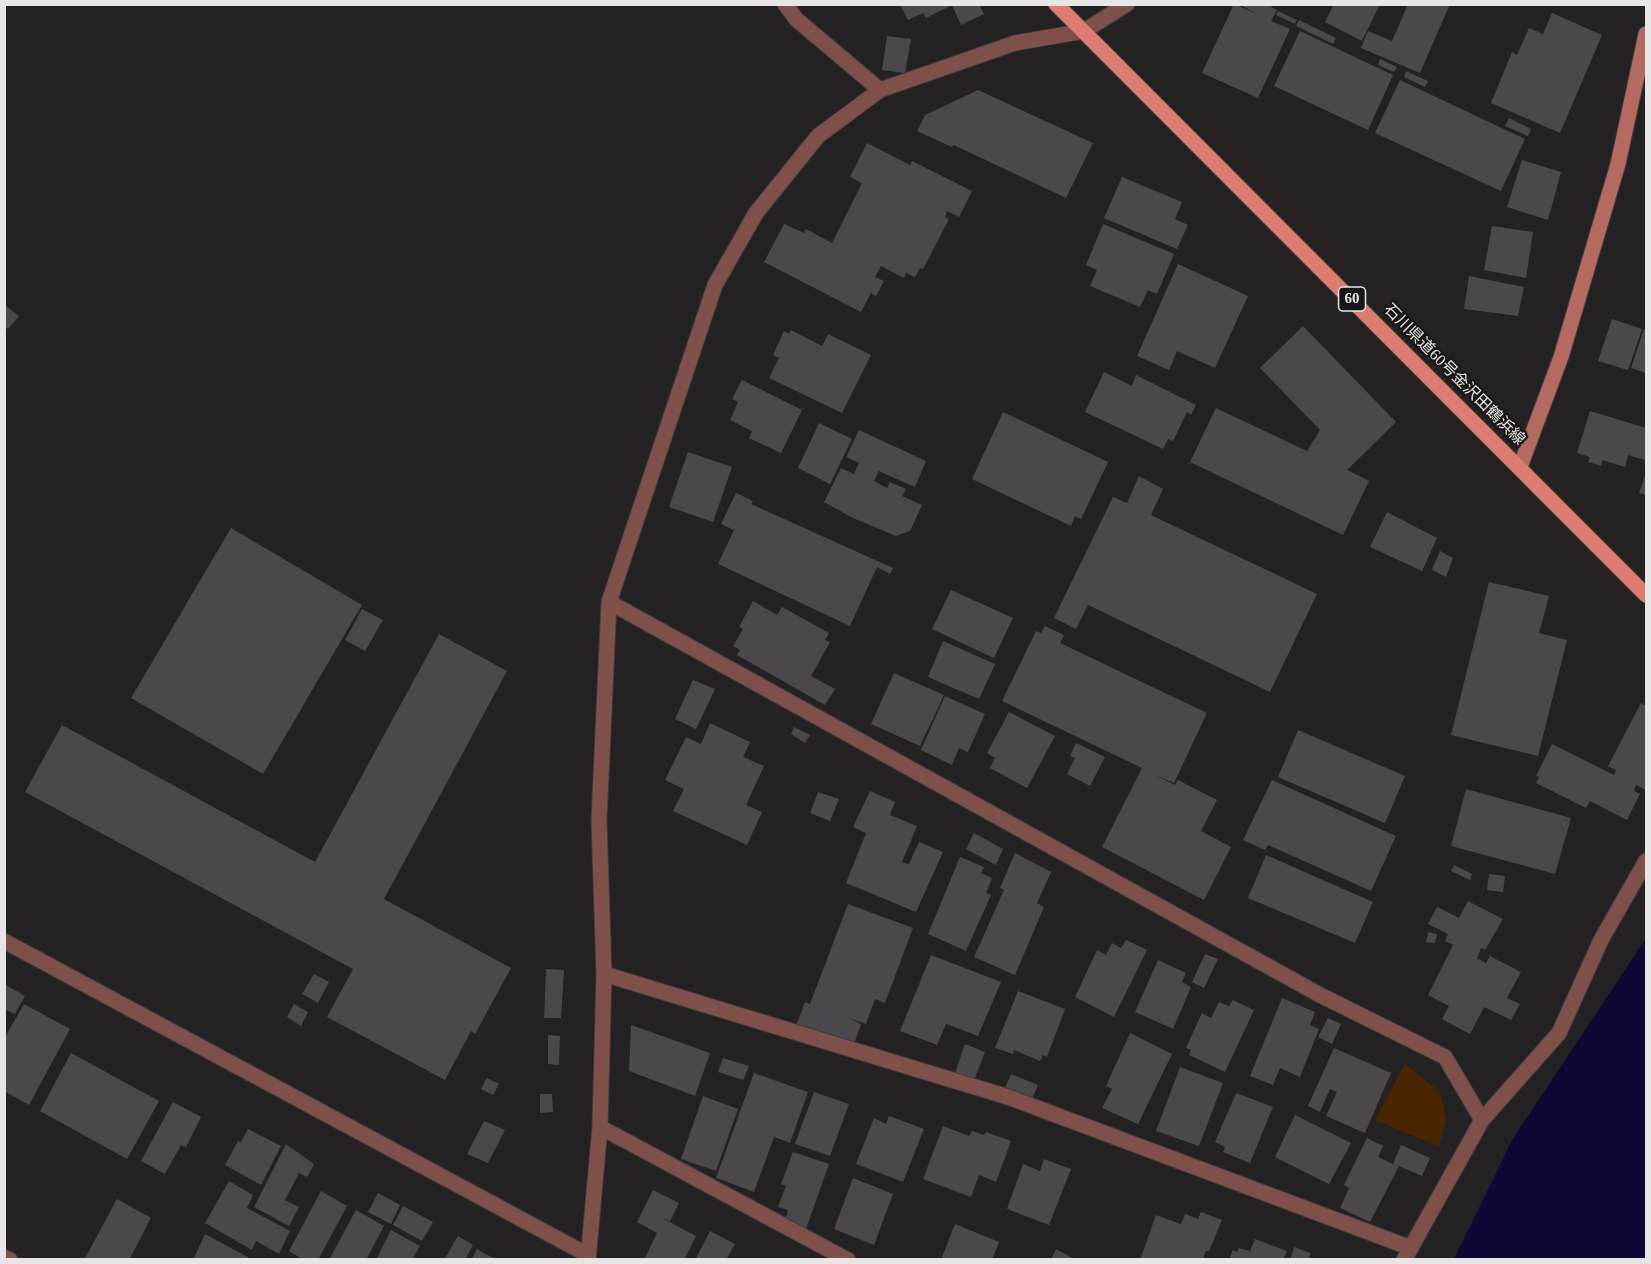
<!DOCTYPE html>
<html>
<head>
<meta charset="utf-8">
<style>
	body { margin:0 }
	#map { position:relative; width:1651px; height:1264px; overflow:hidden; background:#242122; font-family:"Times New Roman",serif }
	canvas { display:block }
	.frame { position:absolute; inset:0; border:6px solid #e7e5e6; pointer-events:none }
</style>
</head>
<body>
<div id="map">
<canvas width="1651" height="1264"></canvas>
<div class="frame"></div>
</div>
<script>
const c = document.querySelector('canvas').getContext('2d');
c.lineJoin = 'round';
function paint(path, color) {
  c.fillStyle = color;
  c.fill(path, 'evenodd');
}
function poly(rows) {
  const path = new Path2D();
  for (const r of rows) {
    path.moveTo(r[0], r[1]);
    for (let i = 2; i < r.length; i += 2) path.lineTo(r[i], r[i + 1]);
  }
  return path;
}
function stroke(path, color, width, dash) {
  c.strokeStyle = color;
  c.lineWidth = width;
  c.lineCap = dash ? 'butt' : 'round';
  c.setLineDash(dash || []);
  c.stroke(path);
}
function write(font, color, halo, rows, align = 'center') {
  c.font = font + ' "Times New Roman","Noto Sans JP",serif';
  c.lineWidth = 4.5;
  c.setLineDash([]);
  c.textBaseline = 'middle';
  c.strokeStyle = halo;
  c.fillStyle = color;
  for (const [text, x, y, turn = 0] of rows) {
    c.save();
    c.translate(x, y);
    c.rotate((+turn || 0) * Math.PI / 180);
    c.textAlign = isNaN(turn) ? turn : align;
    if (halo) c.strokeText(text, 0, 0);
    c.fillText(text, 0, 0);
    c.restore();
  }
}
paint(poly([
	[1405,1064,1440,1092,1446,1120,1439,1146,1375,1120]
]), '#4a2600');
paint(poly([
	[1646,938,1646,1259,1454,1259,1512,1140]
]), '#120734');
paint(poly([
	[900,4,979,4,984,14,961,25,952,5,926,18,923,13,908,20],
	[1234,4,1257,14,1239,4,1266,4,1277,10,1271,21,1290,29,1258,98,1202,73],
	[1334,4,1380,4,1362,41,1325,22],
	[1408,4,1450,4,1420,73,1361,48,1368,31,1392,41],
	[1278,11,1297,20,1295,24,1276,15],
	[1552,13,1602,35,1560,133,1491,103,1512,52,1517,55,1529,28,1543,34],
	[1299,20,1336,38,1333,44,1296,26],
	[1300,31,1393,75,1368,130,1274,86],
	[887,36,911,39,905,73,882,70],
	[1380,59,1397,67,1394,72,1378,65],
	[1406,71,1428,81,1425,87,1404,77],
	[1400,80,1525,139,1501,191,1375,133],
	[978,90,1093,143,1066,198,954,145,952,147,917,131,925,115],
	[1509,118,1531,129,1528,136,1505,126],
	[867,143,910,165,912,161,972,191,959,217,947,211,945,217,949,219,923,269,920,268,915,277,906,273,904,278,881,266,875,277,884,281,876,296,871,293,861,312,764,262,784,224,804,233,806,229,832,243,862,183,850,177],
	[1522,160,1561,172,1548,220,1507,207],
	[1122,177,1182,202,1175,219,1188,225,1177,249,1104,218],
	[1103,224,1174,254,1157,294,1148,290,1140,307,1090,286,1097,270,1086,265],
	[1492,226,1533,232,1526,278,1484,270],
	[1178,264,1248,296,1215,368,1177,351,1169,370,1137,356],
	[1469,276,1524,287,1518,316,1464,309],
	[5,305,19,316,8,329,5,326],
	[1612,319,1642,329,1628,370,1598,361],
	[1303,326,1396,422,1347,470,1369,481,1343,535,1190,462,1216,408,1307,451,1320,430,1260,368],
	[1644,329,1646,330,1646,373,1631,368],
	[791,330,822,346,828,334,871,355,842,413,769,378,779,358,773,355,784,331,789,334],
	[1104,372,1132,386,1136,375,1196,405,1191,415,1187,412,1173,441,1168,439,1163,449,1085,412],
	[742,380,802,410,781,453,749,438,752,431,730,420,738,402,732,399],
	[1590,411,1646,428,1645,460,1628,455,1625,467,1602,460,1601,466,1588,462,1590,457,1577,453],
	[1003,412,1108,462,1081,519,1075,516,1071,526,972,479],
	[819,423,852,439,830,484,798,468],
	[859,430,926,461,915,487,879,471,874,481,887,488,890,482,906,489,902,496,922,505,910,531,896,536,853,518,824,502,841,468,854,474,859,463,846,457],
	[688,452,732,467,713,522,669,507],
	[1646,473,1646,495,1639,493],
	[1139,476,1163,489,1151,515,1317,594,1270,692,1088,605,1076,629,1054,618,1113,497,1127,503],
	[736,493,753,501,751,504,893,568,890,574,877,567,850,626,718,564,734,530,721,524],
	[1387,512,1437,538,1422,571,1370,547],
	[231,528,362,605,263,774,131,698],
	[1440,551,1453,558,1446,577,1432,570],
	[1489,582,1549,596,1539,633,1567,640,1538,756,1451,735],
	[951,590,1013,618,994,658,932,629],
	[753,601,777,615,782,607,829,633,825,640,830,642,811,676,835,689,825,705,737,655,740,650,733,646,743,629,739,627],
	[362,609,383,620,365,651,345,640],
	[1045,626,1064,635,1060,643,1207,713,1174,783,1155,775,1175,785,1178,780,1217,800,1201,831,1231,847,1204,900,1102,847,1142,768,1002,701,1036,631,1041,633],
	[439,634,507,671,384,899,511,968,475,1034,471,1031,445,1080,327,1017,353,969,25,792,62,725,315,862],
	[943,641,995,664,979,699,928,677],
	[894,673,944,695,920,746,871,724],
	[693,680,715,689,696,729,675,719],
	[945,696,985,714,968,752,959,748,952,765,921,750],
	[1641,703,1646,706,1646,790,1636,785,1634,791,1640,794,1627,820,1590,801,1586,808,1536,783,1539,777,1536,776,1552,744,1614,775,1616,770,1608,766],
	[1009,712,1055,736,1027,788,990,768,995,758,987,753],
	[710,723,750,742,743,757,764,766,746,805,762,812,747,845,673,811,684,789,665,780,686,737,701,744],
	[794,727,810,735,805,743,791,734],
	[1298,730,1405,776,1385,823,1278,777],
	[1076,743,1105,757,1090,786,1067,774,1075,758,1070,756],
	[1272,780,1396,836,1371,891,1268,845,1265,850,1243,840],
	[1466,789,1571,818,1555,874,1451,846],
	[870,791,895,802,890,815,917,826,902,862,909,864,919,842,943,852,916,912,846,883,866,833,853,827],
	[818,792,839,799,830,821,810,813],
	[974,833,1003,849,996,865,966,849],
	[1015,853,1051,872,1037,903,1044,907,1015,975,974,957,1004,890,1000,888],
	[1266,855,1373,902,1355,943,1248,898],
	[960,857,984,867,981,873,992,878,986,893,991,895,966,951,928,934],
	[1454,865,1472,874,1470,880,1451,871],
	[1489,874,1505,876,1503,892,1487,890],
	[1468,901,1503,919,1485,950,1481,948,1477,958,1486,963,1490,956,1521,972,1507,998,1520,1004,1511,1020,1484,1007,1470,1034,1442,1019,1449,1006,1428,995,1453,945,1445,941,1448,934,1428,924,1437,907,1459,918],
	[848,904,913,928,885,1003,875,999,866,1024,848,1018,861,1024,853,1047,793,1034,805,1002,810,1004],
	[1428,932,1437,934,1435,943,1426,942],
	[1126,940,1147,950,1114,1017,1075,997,1097,950,1106,955,1112,943,1121,948],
	[1205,954,1218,959,1204,988,1192,982],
	[931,955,1001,982,978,1036,946,1024,937,1045,900,1031],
	[1158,960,1186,973,1182,982,1191,987,1173,1029,1135,1012],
	[546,969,564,970,561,1018,544,1018],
	[314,974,329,982,318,1003,302,994],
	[4,984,25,996,15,1014,6,1010,4,1013],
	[1018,991,1065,1009,1047,1057,1043,1055,1040,1061,1014,1050,1013,1054,995,1048],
	[1282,998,1315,1012,1310,1025,1319,1029,1300,1077,1280,1068,1273,1085,1250,1076],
	[1233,1000,1254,1010,1225,1072,1189,1055,1191,1050,1186,1048,1202,1013,1211,1018,1219,1002,1229,1006],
	[24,1004,70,1029,29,1105,4,1091,4,1039],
	[294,1004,308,1012,301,1026,287,1017],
	[1328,1018,1341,1024,1332,1044,1318,1037],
	[631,1025,710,1053,695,1096,629,1071],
	[1130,1033,1172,1054,1138,1124,1102,1108,1112,1089,1106,1086],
	[548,1035,560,1036,559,1065,548,1064],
	[965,1044,985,1052,973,1083,954,1076],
	[1334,1048,1391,1073,1365,1133,1326,1116,1337,1092,1330,1089,1320,1112,1308,1106],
	[71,1053,159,1101,127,1159,40,1111],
	[723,1058,749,1066,743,1080,718,1072],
	[1180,1067,1223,1083,1199,1146,1156,1131],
	[754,1073,808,1092,790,1143,774,1137,754,1192,716,1178],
	[1011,1074,1038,1085,1032,1099,1005,1088],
	[487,1078,499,1084,493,1095,481,1089],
	[814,1092,849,1104,830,1156,795,1144],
	[1236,1093,1273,1107,1250,1163,1223,1152,1225,1147,1215,1142],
	[540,1094,552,1094,553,1112,540,1113],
	[703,1096,738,1109,716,1171,681,1159],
	[173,1102,201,1117,186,1147,181,1145,165,1174,141,1161],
	[1295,1115,1351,1143,1329,1184,1275,1157],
	[889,1116,924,1129,903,1182,856,1164,874,1118,886,1124],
	[484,1121,505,1130,488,1163,467,1154],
	[943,1126,969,1136,972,1131,984,1135,986,1132,1011,1141,996,1182,979,1175,971,1197,923,1179],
	[248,1129,281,1146,261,1185,225,1165,238,1141,241,1142],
	[1367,1138,1383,1146,1378,1157,1393,1164,1401,1145,1430,1158,1422,1176,1399,1166,1370,1222,1340,1208,1349,1188,1344,1185],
	[286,1144,314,1164,307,1177,299,1173,285,1200,299,1207,289,1226,254,1207],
	[793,1152,829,1164,806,1229,785,1221,788,1210,778,1207,786,1186,781,1184],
	[1044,1159,1071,1169,1049,1225,1007,1209,1023,1164,1040,1171],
	[853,1178,893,1194,874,1245,834,1229],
	[229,1181,253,1195,247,1208,290,1231,279,1254,256,1241,252,1250,205,1223],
	[653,1190,679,1203,670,1221,664,1219,696,1236,684,1260,644,1260,657,1233,637,1222],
	[321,1191,347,1206,318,1260,304,1260,289,1251],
	[378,1193,400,1205,391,1224,368,1212],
	[117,1199,151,1218,129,1260,84,1260],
	[403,1206,433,1222,422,1241,393,1225],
	[356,1210,384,1226,366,1260,329,1260],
	[1201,1212,1222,1220,1209,1251,1206,1251,1202,1260,1140,1260,1156,1215,1181,1224,1185,1214,1198,1219],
	[955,1224,999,1242,992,1260,941,1260],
	[391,1230,420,1246,412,1260,376,1260],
	[710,1231,735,1244,726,1260,695,1260],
	[205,1234,253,1260,193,1260],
	[458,1236,473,1245,465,1260,444,1260],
	[1255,1239,1287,1251,1283,1260,1229,1260,1233,1250,1237,1252,1239,1248,1250,1251],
	[1294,1247,1311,1253,1308,1260,1290,1260],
	[477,1249,482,1252,497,1260,471,1260],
	[1056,1249,1076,1260,1051,1260]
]), '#4b484b');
const street = poly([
	[785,4,796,19,880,90],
	[609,602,1320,995,1445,1057,1482,1120,1404,1260],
	[4,941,588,1255],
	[604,974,1008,1097,1411,1248],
	[1482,1120,1559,1033,1601,940,1646,861],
	[600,1127,848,1260],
	[4,1257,10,1260],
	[588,1260,600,1127,604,974,599,820,609,602,715,285,756,213,818,136,880,90,1015,43,1084,31,1127,4]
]);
const secondary = poly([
	[1520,467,1561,357,1618,164,1646,34]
]);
const primary = poly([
	[1056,4,1646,595]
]);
stroke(street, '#3f3c3d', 17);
stroke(secondary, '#3f3c3d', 17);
stroke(primary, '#3f3c3d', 17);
stroke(street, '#7f504a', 15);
stroke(secondary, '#b46a60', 15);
stroke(primary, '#dd7d71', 15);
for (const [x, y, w] of [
	[1352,299,27]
]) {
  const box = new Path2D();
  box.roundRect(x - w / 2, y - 12, w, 24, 4.5);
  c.fillStyle = '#1a1718';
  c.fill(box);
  stroke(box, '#e7e5e6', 1.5);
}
write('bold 15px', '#e7e5e6', null, [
	["60",1352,299]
]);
write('16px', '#e7e5e6', '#1a1718', [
	["石川県道60号金沢田鶴浜線",1454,375,45]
]);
</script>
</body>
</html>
